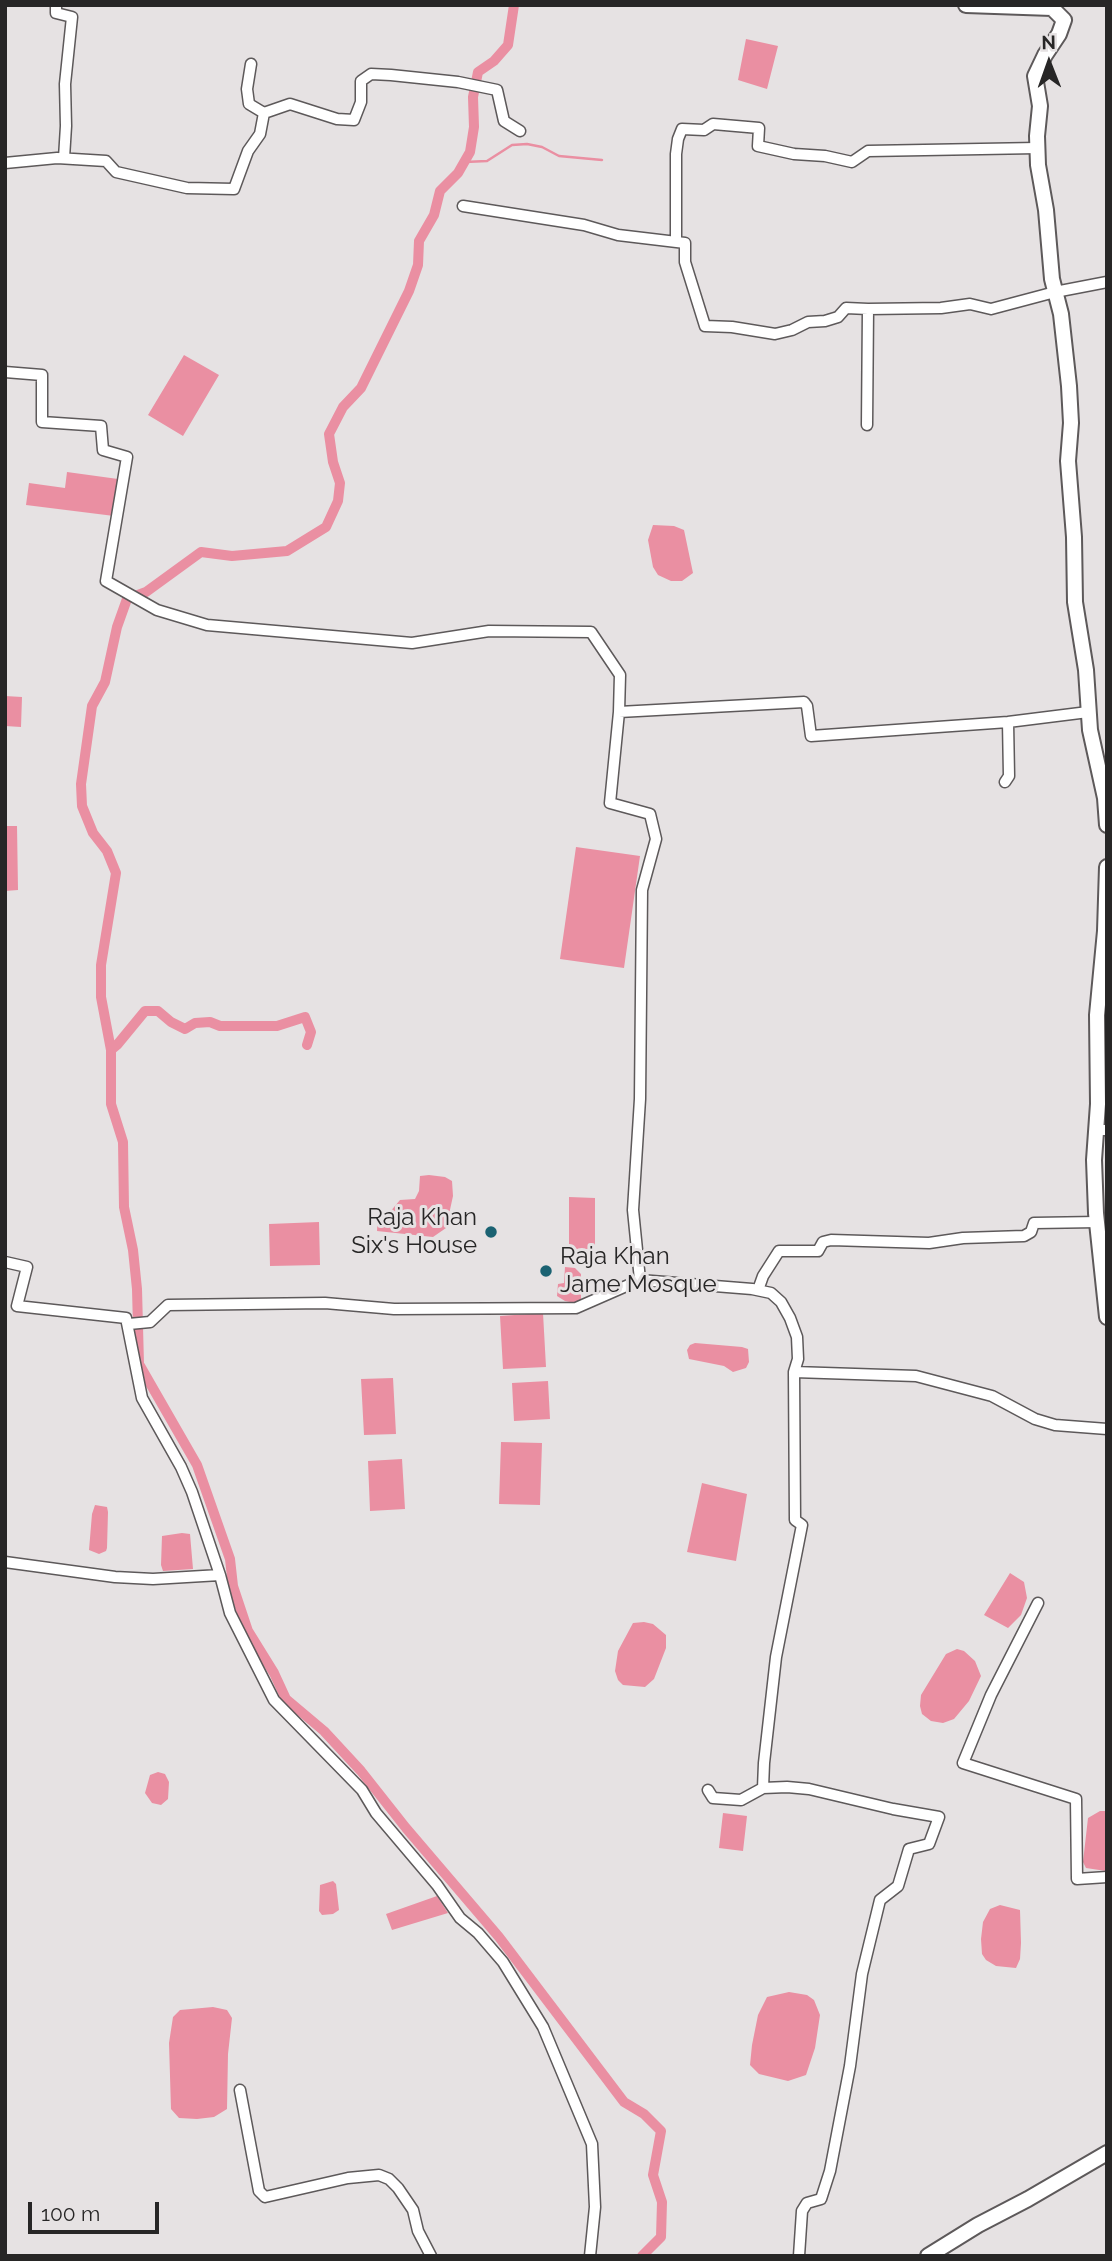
<!DOCTYPE html>
<html>
<head>
<meta charset="utf-8">
<style>
	body { margin:0 }
	#map { position:relative; width:1112px; height:2261px; overflow:hidden; background:#e6e2e3; font-family:Raleway,sans-serif }
	canvas { display:block }
	.frame { position:absolute; inset:0; border:7px solid #272626; pointer-events:none }
	.north { position:absolute; left:1014px; top:28px; width:70px; height:70px; -webkit-text-stroke:5px #e6e2e3; paint-order:stroke; rotate:359deg; font-size:19px; font-weight:700; line-height:28px; text-align:center; color:#272626 }
	.north::after { content:''; display:block; margin:auto; width:24px; height:32px; background:#272626; clip-path:polygon(50% 0,100% 100%,50% 72%,0 100%) }
	.scale { position:absolute; left:28px; top:2202px; width:131px; height:32px; box-sizing:border-box; border:4px solid #272626; border-top:0; padding-left:9px; font-size:21px; line-height:24px; white-space:nowrap; color:#272626; -webkit-text-stroke:5px #e6e2e3; paint-order:stroke }
</style>
</head>
<body>
<div id="map">
<canvas width="1112" height="2261"></canvas>
<div class="frame"></div>
<div class="north">N</div>
<div class="scale">100 m</div>
</div>
<script>
const c = document.querySelector('canvas').getContext('2d');
c.lineJoin = 'round';
function paint(path, color) {
  c.fillStyle = color;
  c.fill(path, 'evenodd');
}
function poly(rows) {
  const path = new Path2D();
  for (const r of rows) {
    path.moveTo(r[0], r[1]);
    for (let i = 2; i < r.length; i += 2) path.lineTo(r[i], r[i + 1]);
  }
  return path;
}
function stroke(path, color, width, dash) {
  c.strokeStyle = color;
  c.lineWidth = width;
  c.lineCap = dash ? 'butt' : 'round';
  c.setLineDash(dash || []);
  c.stroke(path);
}
function write(font, color, halo, rows, align = 'center') {
  c.font = font + ' Raleway,sans-serif';
  c.lineWidth = 6;
  c.setLineDash([]);
  c.textBaseline = 'middle';
  c.strokeStyle = halo;
  c.fillStyle = color;
  for (const [text, x, y, turn = 0] of rows) {
    c.save();
    c.translate(x, y);
    c.rotate((+turn || 0) * Math.PI / 180);
    c.textAlign = isNaN(turn) ? turn : align;
    if (halo) c.strokeText(text, 0, 0);
    c.fillText(text, 0, 0);
    c.restore();
  }
}
paint(poly([
	[746,39,778,46,767,89,738,80],
	[184,355,219,375,183,436,148,415],
	[67,472,118,479,114,516,26,505,29,483,65,488],
	[653,525,674,526,684,530,693,573,682,581,671,581,658,575,653,567,648,540],
	[5,696,22,697,21,727,5,726],
	[5,826,17,826,18,890,5,891],
	[576,847,640,856,624,968,560,959],
	[429,1175,445,1177,452,1181,453,1196,446,1228,433,1237,377,1231,378,1213,389,1213,400,1200,415,1199,419,1191,420,1176],
	[569,1197,595,1198,595,1249,569,1249],
	[319,1222,320,1265,270,1266,269,1224],
	[565,1267,575,1268,581,1274,581,1301,575,1303,565,1301,557,1296,558,1284,564,1283],
	[543,1313,546,1367,503,1369,500,1316],
	[695,1343,742,1347,748,1349,749,1362,746,1368,733,1372,724,1366,689,1359,687,1350,690,1345],
	[393,1378,396,1434,364,1435,361,1379],
	[548,1381,550,1419,514,1421,512,1383],
	[501,1442,542,1443,540,1505,499,1504],
	[402,1459,405,1509,370,1511,368,1461],
	[702,1483,747,1494,736,1561,687,1552],
	[95,1505,107,1507,108,1512,107,1548,106,1551,99,1554,89,1550,92,1514],
	[182,1533,190,1534,193,1569,163,1571,161,1565,162,1536],
	[1010,1573,1024,1582,1027,1598,1021,1615,1008,1628,984,1615],
	[644,1622,653,1624,666,1635,666,1648,654,1679,645,1687,623,1685,618,1680,615,1671,618,1651,633,1623],
	[957,1649,964,1651,975,1661,981,1676,969,1701,954,1719,943,1723,931,1721,922,1714,920,1706,921,1695,946,1654],
	[158,1772,165,1774,169,1782,168,1799,161,1805,152,1803,145,1793,150,1775],
	[1100,1811,1107,1811,1106,1871,1086,1868,1083,1862,1088,1818],
	[723,1813,747,1816,743,1851,719,1848],
	[333,1881,336,1884,339,1910,333,1914,322,1915,319,1911,320,1885],
	[437,1896,448,1913,392,1930,386,1914],
	[1000,1905,1020,1910,1021,1943,1020,1959,1016,1968,996,1966,986,1960,982,1954,981,1939,983,1922,990,1909],
	[789,1992,807,1995,814,2000,820,2015,815,2048,806,2075,788,2081,759,2074,750,2065,752,2045,758,2015,767,1997],
	[213,2007,227,2010,232,2018,228,2054,227,2109,214,2117,197,2119,179,2118,171,2109,169,2043,173,2017,180,2010]
]), '#ea8fa2');
stroke(poly([
	[465,162,487,161,512,145,527,144,542,147,559,156,602,160]
]), '#ea8fa2', 2.5);
stroke(poly([
	[514,5,508,45,494,61,478,72,473,97,474,127,470,152,458,173,440,191,434,215,419,241,418,265,409,291,361,388,343,407,329,434,333,462,340,483,338,501,326,527,287,551,232,556,201,552,146,592,127,599,117,627,105,682,92,706,81,784,82,806,93,833,107,851,116,873,101,965,101,997,111,1050,111,1104,123,1142,124,1207,133,1250,137,1289,139,1364,197,1465,230,1559,233,1586,248,1631,274,1673,286,1699,324,1731,361,1771,406,1828,499,1937,624,2102,644,2114,661,2131,653,2175,662,2202,661,2237,642,2256],
	[111,1050,117,1045,145,1011,158,1011,171,1022,185,1029,195,1023,210,1022,220,1026,277,1026,305,1017,311,1032,307,1045]
]), '#ea8fa2', 10);
const street = poly([
	[56,5,56,13,72,17,65,84,66,126,64,158],
	[251,64,247,89,249,104,264,113,290,104,337,119,354,120,361,102,361,81,371,74,391,75,458,82,497,90,504,121,520,131],
	[5,163,57,158,106,161,116,172,187,188,234,189,248,151,260,134,264,113],
	[463,206,584,225,618,235,685,243,685,262,705,326,732,327,775,334,792,330,808,322,825,321,838,317,846,308,868,309],
	[676,240,676,154,678,139,682,129,704,130,713,124,759,128,758,146,794,154,825,156,852,162,868,151,1037,148],
	[5,372,42,375,42,422,101,426,103,450,127,457,106,581,157,610,207,625,412,643,489,631,591,632,620,675,619,712,804,702,807,706,811,736,1008,722,1088,712],
	[867,425,868,309,941,308,970,304,991,309,1055,292,1107,282],
	[619,712,610,803,650,814,656,839,642,890,640,1099,633,1210,640,1280,752,1289,771,1293,781,1302,790,1318,797,1337,798,1359,794,1372,795,1520,802,1525,776,1657,764,1763,763,1788],
	[1005,782,1009,776,1008,722],
	[1096,1130,1107,1130],
	[5,1262,27,1267,17,1306,126,1318,142,1398,181,1467,192,1492,220,1575,230,1613,274,1700,362,1790,376,1813,437,1885,460,1918,478,1933,503,1962,543,2027,592,2144,595,2207,590,2256],
	[758,1290,763,1276,779,1251,818,1251,823,1242,831,1240,929,1243,963,1238,1024,1236,1031,1232,1034,1223,1098,1222],
	[129,1324,150,1322,168,1305,325,1303,394,1309,576,1308,640,1280],
	[794,1372,916,1376,992,1396,1035,1419,1055,1425,1107,1429],
	[5,1562,115,1577,153,1579,220,1575],
	[1038,1603,991,1695,963,1763,1076,1799,1077,1879,1107,1877],
	[708,1790,713,1798,741,1800,763,1788,787,1787,809,1789,893,1809,939,1817,929,1844,909,1849,898,1886,880,1900,862,1974,850,2066,830,2171,821,2199,807,2203,802,2211,799,2256],
	[240,2090,259,2191,265,2197,348,2178,379,2175,389,2179,398,2188,413,2210,418,2231,431,2256]
]);
const secondary = poly([
	[966,5,1052,8,1064,20,1059,34,1045,55,1035,76,1040,106,1037,136,1038,165,1046,210,1052,279,1061,314,1069,386,1071,423,1068,461,1074,537,1075,602,1086,670,1090,730,1105,798,1107,825],
	[1107,867,1105,931,1097,1015,1098,1104,1094,1160,1096,1213,1107,1317],
	[928,2256,978,2225,1028,2199,1107,2153]
]);
stroke(street, '#5d595a', 13);
stroke(secondary, '#5d595a', 18);
stroke(street, '#fff', 10);
stroke(secondary, '#fff', 14);
for (const [x, y, r, color] of [
	[491,1232,7,"#1b6272"],
	[546,1271,7,"#1b6272"]
]) {
  const dot = new Path2D();
  dot.arc(x, y, r, 0, 2 * Math.PI);
  c.fillStyle = color;
  c.fill(dot);
  stroke(dot, '#e6e2e3', 2.5);
}
write('24px', '#272626', '#e6e2e3', [
	["Raja Khan",477,1218],
	["Six's House",477,1246],
	["Raja Khan",560,1257,"left"],
	["Jame Mosque",560,1285,"left"]
], 'right');
</script>
</body>
</html>
